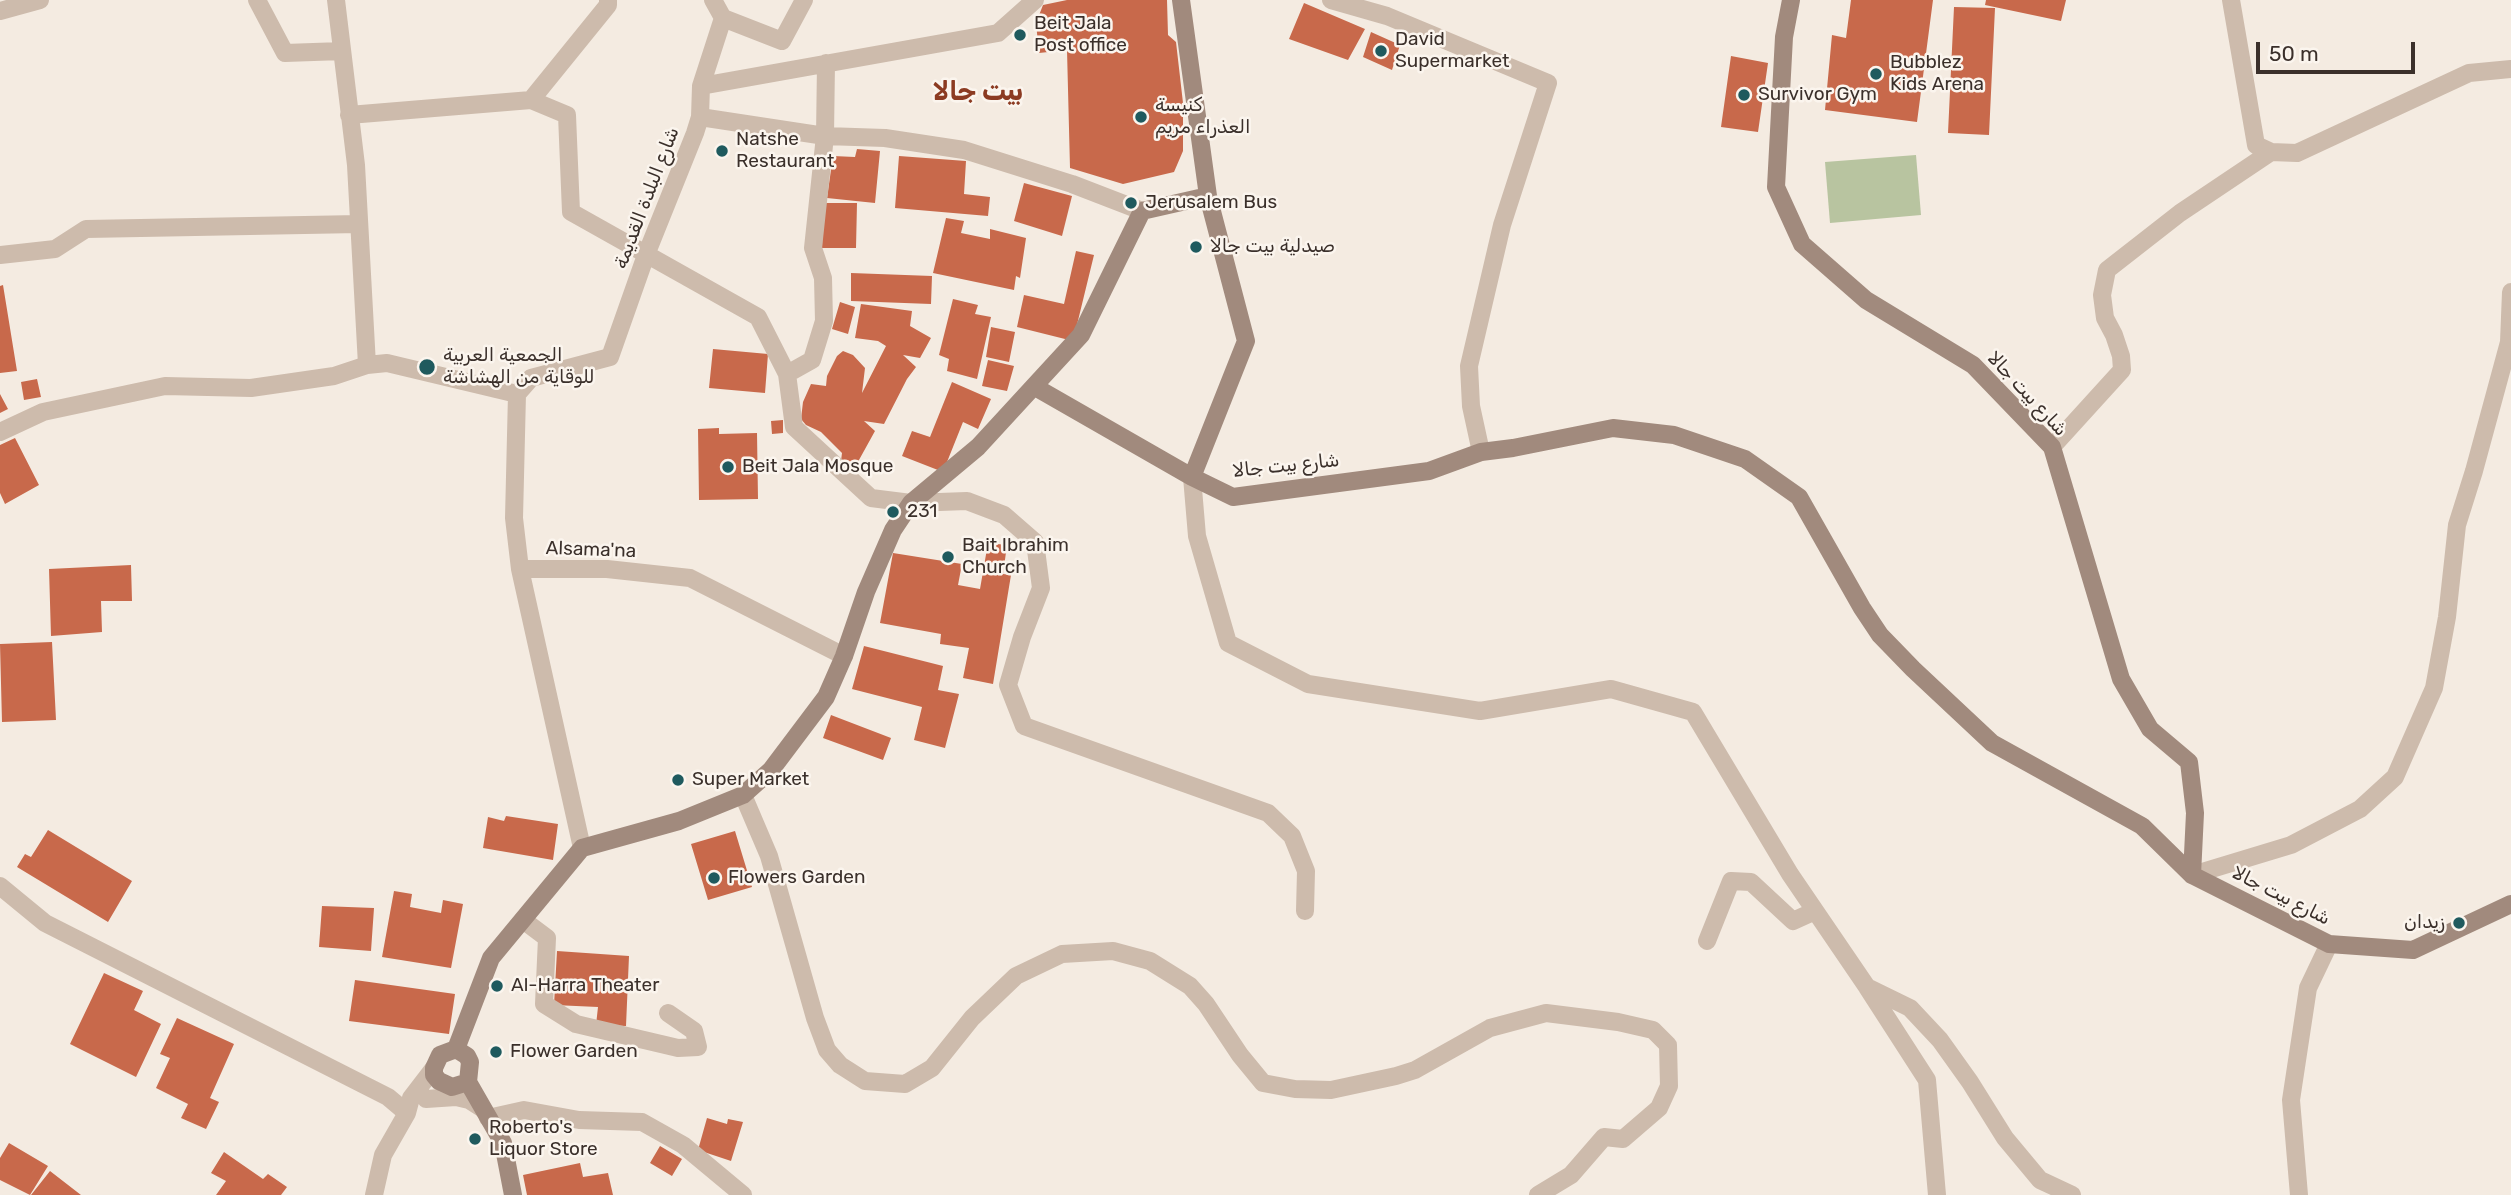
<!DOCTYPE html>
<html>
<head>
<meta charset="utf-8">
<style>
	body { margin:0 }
	#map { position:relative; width:2511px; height:1195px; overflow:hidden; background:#f4ebe1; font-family:Rubik,sans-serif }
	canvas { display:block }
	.scale { position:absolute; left:2256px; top:42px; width:159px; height:32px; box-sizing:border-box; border:4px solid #3b302b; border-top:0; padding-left:9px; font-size:21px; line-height:24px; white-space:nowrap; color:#3b302b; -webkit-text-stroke:5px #fbf5ee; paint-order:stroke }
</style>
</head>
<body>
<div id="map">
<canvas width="2511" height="1195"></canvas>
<div class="scale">50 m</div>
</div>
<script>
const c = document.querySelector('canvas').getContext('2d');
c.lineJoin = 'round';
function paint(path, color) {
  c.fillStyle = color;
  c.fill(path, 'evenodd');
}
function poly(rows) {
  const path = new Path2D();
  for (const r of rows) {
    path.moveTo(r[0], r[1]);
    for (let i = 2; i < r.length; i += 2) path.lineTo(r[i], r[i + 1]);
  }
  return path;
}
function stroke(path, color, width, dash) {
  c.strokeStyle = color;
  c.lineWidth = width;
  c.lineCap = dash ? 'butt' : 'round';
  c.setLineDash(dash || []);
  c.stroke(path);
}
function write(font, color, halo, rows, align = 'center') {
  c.font = font + ' Rubik,"Noto Sans Arabic",sans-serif';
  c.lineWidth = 5;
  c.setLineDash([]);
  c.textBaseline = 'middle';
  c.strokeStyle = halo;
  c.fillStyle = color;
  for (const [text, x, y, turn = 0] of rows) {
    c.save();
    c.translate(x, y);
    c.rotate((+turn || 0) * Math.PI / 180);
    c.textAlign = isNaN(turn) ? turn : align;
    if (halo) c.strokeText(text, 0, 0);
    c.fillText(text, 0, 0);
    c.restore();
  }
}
paint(poly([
	[1916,155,1921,215,1830,223,1825,162]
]), '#b8c4a0');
paint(poly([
	[1067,0,1167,0,1168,35,1176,42,1183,103,1183,151,1174,172,1123,184,1070,168,1067,50,1039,53,1036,23,1043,5],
	[1851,0,1933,0,1917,122,1825,110,1832,35,1846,38],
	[1986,0,2066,0,2061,21,1985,5],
	[1304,3,1365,29,1348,60,1289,39],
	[1954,7,1995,8,1989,135,1948,133],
	[1371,32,1400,45,1392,70,1363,57],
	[1731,56,1768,63,1758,132,1721,127],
	[857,149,880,151,875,203,827,198,833,156,855,157],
	[899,156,966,161,964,194,990,197,988,216,895,208],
	[1024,183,1072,196,1062,236,1014,221],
	[823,203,857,203,856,248,822,248],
	[946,218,964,221,961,233,990,239,990,229,1026,238,1020,278,1016,276,1014,290,933,273],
	[1076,251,1094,255,1073,341,1017,327,1024,295,1064,304],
	[851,273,932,276,931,304,851,301],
	[3,285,17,371,0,373,0,286],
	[953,299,978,305,975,314,991,317,977,379,947,371,949,359,939,355],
	[840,302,855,307,848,334,832,329],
	[861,304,912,311,910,326,931,338,920,358,903,355,916,367,907,379,884,424,864,421,875,431,854,469,841,461,842,453,821,432,806,425,801,419,803,402,811,384,826,386,827,376,837,356,843,351,853,355,865,368,862,393,886,346,878,341,855,338],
	[991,327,1015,332,1009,362,986,357],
	[713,349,768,354,765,393,709,388],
	[988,360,1014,366,1007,391,982,386],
	[37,379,41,397,24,400,21,382],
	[952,382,991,399,978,429,963,422,943,472,902,456,912,431,930,437],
	[0,394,8,409,0,413],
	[783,420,783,433,772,434,771,421],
	[719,428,719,434,757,433,758,499,699,500,698,429],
	[15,438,39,485,5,504,0,493,0,445],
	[988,543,1007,545,1003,574,1011,575,993,684,963,678,969,648,940,644,941,634,880,623,893,553,962,564,958,585,980,589],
	[131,565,132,601,101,601,102,632,51,636,49,569],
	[52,642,56,720,2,722,0,644],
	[864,646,943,666,938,690,959,694,945,748,914,740,922,707,852,689],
	[831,715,891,738,883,760,823,738],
	[506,816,558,824,553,860,483,848,488,817,504,821],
	[48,830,132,881,108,922,17,867,25,854,31,857],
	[735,831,752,887,708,900,691,844],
	[394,891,412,894,410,907,441,913,443,900,463,904,451,968,382,957],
	[322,906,374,908,371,951,319,947],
	[557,951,629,956,626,1026,596,1025,598,1007,554,1005],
	[104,973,143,991,134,1010,161,1024,136,1077,70,1044],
	[355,980,455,994,449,1034,349,1021],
	[177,1018,234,1044,210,1098,219,1102,206,1129,181,1118,188,1104,156,1088,170,1058,160,1054],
	[707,1118,727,1124,728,1119,743,1122,731,1161,698,1150],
	[9,1143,48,1166,30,1195,0,1180,0,1158],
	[660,1146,682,1159,672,1176,650,1163],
	[224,1152,263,1179,268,1174,287,1187,281,1195,216,1195,226,1181,211,1173],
	[580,1163,583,1177,608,1173,613,1195,527,1195,523,1175],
	[50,1171,81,1195,31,1195]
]), '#c8694b');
stroke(poly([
	[257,0,285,53,342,51],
	[336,0,356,165,367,365],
	[608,0,608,5,531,100,567,115,571,212,758,317,787,374,794,427,871,498,911,503,967,501,1004,515,1035,542,1041,588,1022,637,1008,685,1024,726,1268,813,1292,836,1306,871,1305,911],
	[713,0,723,18],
	[1331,0,1387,16,1548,83,1502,225,1469,366,1471,406,1481,452],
	[2231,0,2256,145,2271,152,2297,153,2469,73,2511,69],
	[0,11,40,0],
	[701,86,998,33,1035,0],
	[349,115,531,100],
	[700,117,825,136,885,138,964,150,1072,184,1142,211],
	[0,255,55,249,86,229,359,224],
	[787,374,812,360,824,321,823,278,813,248,825,136,826,63],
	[517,394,531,378,610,357,646,255,695,133,700,117,701,86,723,18,782,41,804,0],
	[0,432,43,412,165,386,251,388,334,376,367,365,387,363,517,394,514,518,520,569],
	[2052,447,2122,370,2121,356,2114,335,2105,318,2102,295,2107,270,2180,213,2271,152],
	[1192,477,1197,536,1228,643,1308,684,1480,711,1611,689,1693,712,1790,874,1867,987,1927,1080,1937,1195],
	[743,795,769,856,815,1018,827,1050,840,1065,865,1081,905,1084,932,1068,972,1018,1016,976,1062,954,1113,951,1150,961,1190,986,1206,1004,1240,1055,1263,1083,1295,1089,1331,1090,1396,1076,1415,1070,1490,1028,1546,1013,1618,1022,1653,1030,1668,1045,1669,1086,1659,1108,1623,1139,1604,1137,1571,1175,1538,1195],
	[582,848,520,569,607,569,690,578,844,656],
	[2192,875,2291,845,2360,809,2395,777,2434,688,2447,617,2457,525,2474,471,2509,342,2511,292],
	[0,886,45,923,388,1097,407,1113],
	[523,920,547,938,544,1004,576,1024,678,1048,698,1047,694,1031,668,1013],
	[1707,941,1731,881,1751,882,1793,921,1815,911],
	[1867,987,1910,1008,1940,1040,1970,1082,2005,1138,2040,1180,2072,1195],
	[426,1099,456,1097,469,1100,483,1109],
	[488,1118,524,1110,579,1120,642,1122,683,1145,743,1195],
	[374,1195,383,1155,407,1113,411,1098,434,1068],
	[2299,1195,2291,1100,2308,988,2329,944]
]), '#cdbbac', 18);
stroke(poly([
	[1791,0,1784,37,1776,187,1802,244,1866,300,1973,365,2052,447,2121,679,2150,729,2189,762,2195,813,2192,875],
	[1035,387,1192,477,1233,497,1429,471,1481,452,1513,448,1613,428,1674,435,1745,459,1799,497,1862,608,1880,635,1913,669,1992,743,2142,826,2192,875,2329,944,2413,950,2511,904],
	[1192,477,1246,341,1208,196],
	[456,1049,491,958,582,848,679,821,743,795,771,770,826,697,844,656,866,592,893,530,911,503,978,447,1081,335,1142,211,1208,196,1181,0],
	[468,1082,452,1087,439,1081,434,1075,434,1068,440,1055,456,1049,467,1056,470,1062,468,1082,503,1143,513,1195]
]), '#a18a7d', 18);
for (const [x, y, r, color] of [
	[1020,35,7,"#1f5a5e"],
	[1381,51,7,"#1f5a5e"],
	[1876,74,7,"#1f5a5e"],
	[1744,95,7,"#1f5a5e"],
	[1141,117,7,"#1f5a5e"],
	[722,151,7,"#1f5a5e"],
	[1131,203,7,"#1f5a5e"],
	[1196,247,7,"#1f5a5e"],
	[427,367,9,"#1f5a5e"],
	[728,467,7,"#1f5a5e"],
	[893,512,7,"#1f5a5e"],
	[948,557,7,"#1f5a5e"],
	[678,780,7,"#1f5a5e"],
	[714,878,7,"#1f5a5e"],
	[2459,923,7,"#1f5a5e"],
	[497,986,7,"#1f5a5e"],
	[496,1052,7,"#1f5a5e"],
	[475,1139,7,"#1f5a5e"]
]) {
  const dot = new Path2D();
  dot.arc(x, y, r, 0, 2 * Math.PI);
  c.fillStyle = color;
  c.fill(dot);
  stroke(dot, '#fbf5ee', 2.5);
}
write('19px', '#3b302b', '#fbf5ee', [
	["Beit Jala",1034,24],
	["Post office",1034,46],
	["David",1395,40],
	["Supermarket",1395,62],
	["Bubblez",1890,63],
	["Kids Arena",1890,85],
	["Survivor Gym",1758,95],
	["كنيسة",1155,106],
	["العذراء مريم",1155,128],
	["Natshe",736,140],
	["Restaurant",736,162],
	["Jerusalem Bus",1145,203],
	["صيدلية بيت جالا",1210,247],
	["الجمعية العربية",443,356],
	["للوقاية من الهشاشة",443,378],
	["Beit Jala Mosque",742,467],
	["231",907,512],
	["Bait Ibrahim",962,546],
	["Church",962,568],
	["Super Market",692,780],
	["Flowers Garden",728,878],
	["زيدان",2445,923,"right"],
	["Al-Harra Theater",511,986],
	["Flower Garden",510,1052],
	["Roberto's",489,1128],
	["Liquor Store",489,1150]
], 'left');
write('19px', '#3b302b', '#fbf5ee', [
	["شارع البلدة القديمة",647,198,-69],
	["شارع بيت جالا",2027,394,47],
	["شارع بيت جالا",1286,466,-6],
	["Alsama'na",591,550,2],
	["شارع بيت جالا",2281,896,27]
]);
write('bold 26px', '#8c3b22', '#fbf5ee', [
	["بيت جالا",978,92]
]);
</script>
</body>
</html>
